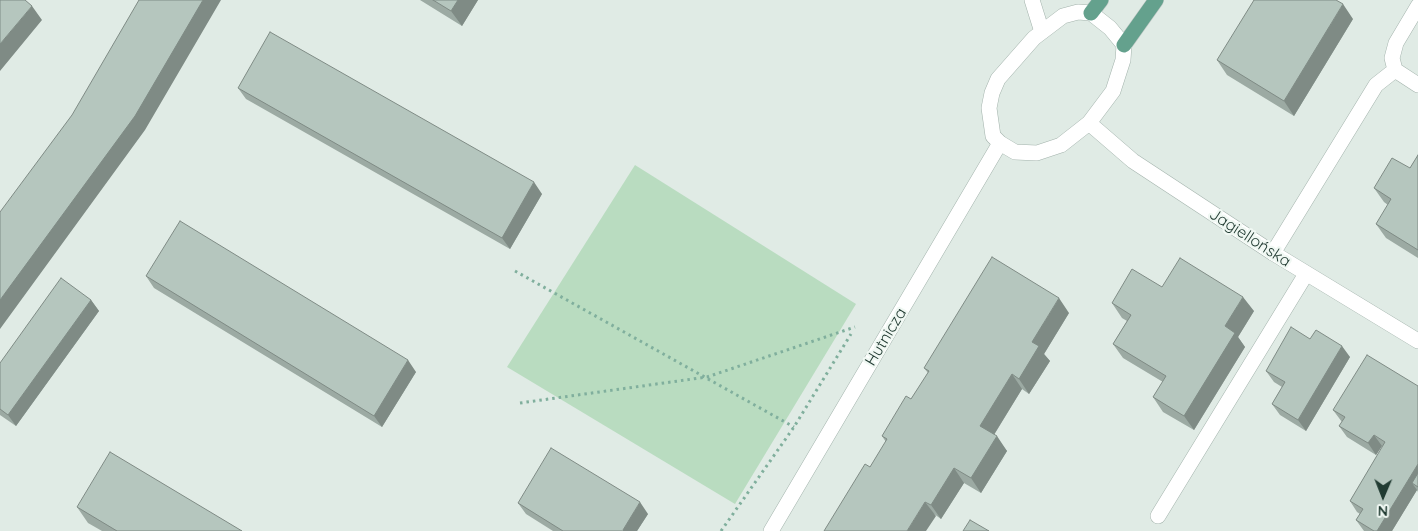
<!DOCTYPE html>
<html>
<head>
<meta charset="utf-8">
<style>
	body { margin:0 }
	#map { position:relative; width:1418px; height:531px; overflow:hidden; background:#e0ebe5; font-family:Quicksand,sans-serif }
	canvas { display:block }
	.north { position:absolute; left:1358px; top:471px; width:50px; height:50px; -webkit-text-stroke:4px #f0f8f3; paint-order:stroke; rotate:181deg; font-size:14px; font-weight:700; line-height:20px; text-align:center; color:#213b32 }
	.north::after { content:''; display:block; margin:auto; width:18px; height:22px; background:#213b32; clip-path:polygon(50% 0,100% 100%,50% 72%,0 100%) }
</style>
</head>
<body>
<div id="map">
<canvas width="1418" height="531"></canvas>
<div class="north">N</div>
</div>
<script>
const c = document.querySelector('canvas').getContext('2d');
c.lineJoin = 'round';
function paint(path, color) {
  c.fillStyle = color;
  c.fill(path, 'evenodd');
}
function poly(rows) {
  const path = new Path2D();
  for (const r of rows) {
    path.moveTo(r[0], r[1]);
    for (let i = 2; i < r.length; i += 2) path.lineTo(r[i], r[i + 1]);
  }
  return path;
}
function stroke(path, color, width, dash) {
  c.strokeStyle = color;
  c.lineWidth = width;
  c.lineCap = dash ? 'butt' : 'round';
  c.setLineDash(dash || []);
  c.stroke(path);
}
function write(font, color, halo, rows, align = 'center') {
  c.font = font + ' Quicksand,sans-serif';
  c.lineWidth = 4.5;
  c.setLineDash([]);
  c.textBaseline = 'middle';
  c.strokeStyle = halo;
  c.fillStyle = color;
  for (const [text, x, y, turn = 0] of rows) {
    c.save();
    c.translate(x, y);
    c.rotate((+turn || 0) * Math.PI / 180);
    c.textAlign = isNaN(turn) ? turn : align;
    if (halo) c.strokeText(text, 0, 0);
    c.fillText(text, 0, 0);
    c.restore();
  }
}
paint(poly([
	[635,165,856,304,735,504,507,367]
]), '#b9dcc0');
const service = poly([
	[1158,516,1306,274]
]);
const minor = poly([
	[1418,6,1396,43,1392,58,1395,70,1418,85],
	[1273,253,1376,85,1395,70]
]);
const tertiary = poly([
	[1032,0,1042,32],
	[1078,12,1091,13,1110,28,1124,45,1123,60,1113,91,1089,123,1061,145,1037,153,1015,152,1000,143,993,136,989,108,992,93,998,79,1034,38,1063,16,1078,12],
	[1089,123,1133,161,1273,253,1418,341],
	[771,531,1000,143]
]);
const primary = poly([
	[1091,13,1101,0],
	[1124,45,1156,0]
]);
stroke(service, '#a3b3ac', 16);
stroke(minor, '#a3b3ac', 16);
stroke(tertiary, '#a3b3ac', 16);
stroke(primary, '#c1c8c6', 16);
stroke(poly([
	[515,271,794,427],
	[520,403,707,377,855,327],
	[721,531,794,427,851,334]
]), '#80af9d', 3, [2.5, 4]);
stroke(service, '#fff', 15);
stroke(minor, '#fff', 15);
stroke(tertiary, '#fff', 15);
stroke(primary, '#64a18d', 15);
paint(poly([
	[420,0,478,0,462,26],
	[1353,19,1294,116,1227,75,1217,60],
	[238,88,542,194,510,249,246,99],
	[1418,155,1418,258,1386,238,1376,224,1388,205,1384,202,1374,188,1410,168],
	[146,276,416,372,382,427,154,288],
	[1162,287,1254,311,1238,337,1245,347,1194,430,1163,412,1153,397,1163,382,1123,358,1113,344,1127,321,1122,318,1112,303],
	[91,300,99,311,16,426,0,415,0,363],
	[1069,313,1044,354,1050,361,1029,394,1022,389,994,435,1007,451,981,493,964,483,941,519,870,467,886,442,882,436,911,399,928,373,924,368],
	[1310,339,1350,357,1306,431,1280,415,1272,404,1282,387,1274,382,1266,371],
	[1418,386,1418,492,1417,490,1392,531,1364,531,1356,520,1360,514,1357,512,1350,501,1383,447,1382,446,1376,455,1347,437,1339,426,1342,422,1333,410],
	[518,503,648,514,637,531,553,531,526,514],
	[77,507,242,531,102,531,88,523]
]), '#9caaa3');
paint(poly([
	[203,0,221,0,145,130,0,329,0,300],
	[458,0,478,0,462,26,451,11],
	[1343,4,1353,19,1294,116,1284,101],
	[32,6,42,20,0,71,0,44],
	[534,182,542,194,510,249,502,238],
	[1243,297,1254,311,1238,337,1245,347,1194,430,1184,416,1225,326],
	[1059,298,1069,313,1044,354,1050,361,1029,394,1019,379,1032,342],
	[91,300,99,311,16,426,8,415],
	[1342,346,1350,357,1306,431,1298,420],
	[408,360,416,372,382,427,374,416],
	[1012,374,1022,389,990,441,980,426],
	[1374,435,1382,446,1376,455,1368,443],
	[997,436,1007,451,981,493,971,478],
	[1418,464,1418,487,1412,483,1417,490,1392,531,1377,531],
	[954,468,964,483,941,519,931,505],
	[640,502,648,514,637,531,623,531,623,530],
	[925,502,936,516,926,531,907,531]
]), '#7f8b85');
const building = poly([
	[0,0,25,0,32,6,0,44,0,0],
	[139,0,203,0,135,116,0,300,0,212,72,115,139,0],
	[433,0,458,0,451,11,433,0],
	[1254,0,1336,0,1343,4,1284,101,1217,60,1254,0],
	[270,32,534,182,502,238,238,88,270,32],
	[1418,155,1418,250,1376,224,1391,199,1374,188,1392,158,1410,168,1418,155],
	[180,221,408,360,374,416,146,276,180,221],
	[992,257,1059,298,1032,342,1039,346,1019,379,1012,374,980,426,997,436,971,478,954,468,931,505,925,502,907,531,824,531,865,464,870,467,887,439,882,436,906,396,911,399,929,371,924,368,992,257],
	[1180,258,1243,297,1225,326,1235,333,1184,416,1153,397,1166,376,1113,344,1131,315,1112,303,1132,269,1162,287,1180,258],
	[61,278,91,300,8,415,0,409,0,363,61,278],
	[1291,327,1310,339,1316,330,1342,346,1298,420,1272,404,1285,382,1266,371,1291,327],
	[1367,355,1418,386,1418,464,1377,531,1374,531,1356,520,1363,509,1350,501,1385,442,1374,435,1368,443,1339,426,1345,417,1333,410,1367,355],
	[551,448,640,502,623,530,624,531,563,531,518,503,551,448],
	[110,452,242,531,117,531,77,507,110,452],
	[1418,473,1418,487,1412,483,1418,473],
	[970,520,989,531,963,531,970,520]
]);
paint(building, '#b5c6be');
stroke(building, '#7f8b85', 1);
write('16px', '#213b32', '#f0f8f3', [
	["Jagiellońska",1250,238,33],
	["Hutnicza",886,337,-59]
]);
</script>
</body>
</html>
